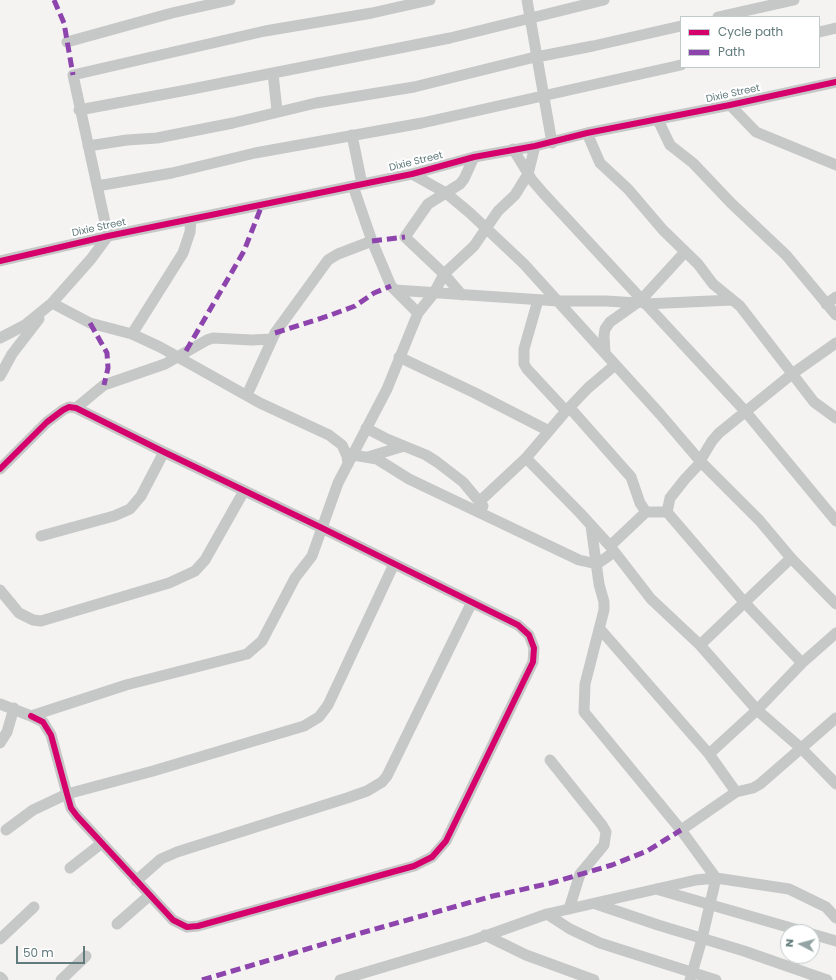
<!DOCTYPE html>
<html>
<head>
<meta charset="utf-8">
<style>
	body { margin:0 }
	#map { position:relative; width:836px; height:980px; overflow:hidden; background:#f4f3f2; font-family:Poppins,sans-serif }
	canvas { display:block }
	.legend { position:absolute; left:680px; top:16px; width:140px; height:52px; box-sizing:border-box; background:#fff; border:1px solid #c0caca; margin:0; padding:5px 7px; list-style:none; font-size:12px; color:#617a7b }
	.legend li { display:flex; align-items:center; gap:8px; height:20px }
	.legend b { width:20px; border:1px solid #c0caca }
	.north { position:absolute; left:780px; top:924px; width:40px; height:40px; box-sizing:border-box; background:#fff; border:1px solid #c0caca; border-radius:50%; rotate:276deg; font-size:11px; font-weight:700; line-height:16px; text-align:center; color:#617a7b }
	.north::after { content:''; display:block; margin:auto; width:14px; height:18px; background:#94a4a5; clip-path:polygon(50% 0,100% 100%,50% 72%,0 100%) }
	.scale { position:absolute; left:16px; top:946px; width:69px; height:18px; box-sizing:border-box; border:2px solid #617a7b; border-top:0; padding-left:5px; font-size:12px; line-height:14px; white-space:nowrap; color:#617a7b; -webkit-text-stroke:3px #fff; paint-order:stroke }
</style>
</head>
<body>
<div id="map">
<canvas width="836" height="980"></canvas>
<ul class="legend">
<li><b style="height:5px;background:#d6006c"></b>Cycle path</li>
<li><b style="height:5px;background:#8e44ad"></b>Path</li>
</ul>
<div class="north">N</div>
<div class="scale">50 m</div>
</div>
<script>
const c = document.querySelector('canvas').getContext('2d');
c.lineJoin = 'round';
function poly(rows) {
  const path = new Path2D();
  for (const r of rows) {
    path.moveTo(r[0], r[1]);
    for (let i = 2; i < r.length; i += 2) path.lineTo(r[i], r[i + 1]);
  }
  return path;
}
function stroke(path, color, width, dash) {
  c.strokeStyle = color;
  c.lineWidth = width;
  c.lineCap = dash ? 'butt' : 'round';
  c.setLineDash(dash || []);
  c.stroke(path);
}
function write(font, color, halo, rows, align = 'center') {
  c.font = font + ' Poppins,sans-serif';
  c.lineWidth = 4;
  c.setLineDash([]);
  c.textBaseline = 'middle';
  c.strokeStyle = halo;
  c.fillStyle = color;
  for (const [text, x, y, turn = 0] of rows) {
    c.save();
    c.translate(x, y);
    c.rotate((+turn || 0) * Math.PI / 180);
    c.textAlign = isNaN(turn) ? turn : align;
    if (halo) c.strokeText(text, 0, 0);
    c.fillText(text, 0, 0);
    c.restore();
  }
}
stroke(poly([
	[527,0,552,143],
	[718,17,794,0],
	[819,32,836,28],
	[67,42,172,13,230,0],
	[273,73,277,111],
	[730,105,756,132,836,165],
	[79,110,187,90,450,38,604,0],
	[658,120,670,145,693,163,731,203,786,255,836,315],
	[587,133,600,163,628,189,663,230,698,264,713,284,740,306,814,402,836,418],
	[352,135,362,184],
	[88,146,127,140,157,138,233,123,316,103,414,87,531,58,593,46,681,26],
	[513,149,532,180,544,194,745,411,836,521],
	[412,174,446,193,470,213,524,264,660,414,701,462,759,520,791,558,836,604],
	[97,186,172,173,255,153,422,123,681,65],
	[353,186,372,241,391,286,418,313],
	[0,261,108,236,412,174,474,157,535,146,587,133,730,105,836,82],
	[395,290,558,301,606,301,638,303],
	[462,295,444,274,405,237,428,204,460,184,464,179,474,157],
	[538,300,524,349,524,364,527,369,566,411],
	[52,303,90,323,132,334,160,347,260,403,329,435,342,445,347,456,348,464],
	[645,304,732,300],
	[826,304,836,297],
	[132,334,183,253,190,232,191,219],
	[0,338,25,325,52,303,91,259,108,236,73,75,265,31,372,13,430,0],
	[605,353,604,336,605,329,610,322,641,300,685,252],
	[399,357,473,392,549,431],
	[0,376,12,354,39,319],
	[247,395,275,333,328,260,338,254,372,241],
	[76,408,104,385,165,364,207,340,213,338,252,340,272,339],
	[570,408,631,477,640,503,646,512],
	[366,428,387,439,426,455,437,462,463,482,483,506],
	[353,455,377,459,409,479,579,560,597,564,614,552],
	[368,457,404,446],
	[526,458,580,513,610,546,651,599,700,645,757,710,802,749,836,784],
	[700,461,712,441,719,433,792,374,836,343],
	[0,469,47,422,63,410,69,407,76,408,164,452,322,528,518,625,529,635,534,648,533,662,446,841,432,857,414,866,198,926,187,927,173,920,77,816,71,808,67,794,51,735,43,722,31,716],
	[480,501,526,458,566,411,588,388,615,365],
	[667,512,670,498,685,479,701,462],
	[591,526,599,584,604,602,604,610,585,684,584,712,681,830,716,878,702,939,690,980],
	[41,536,114,516,130,509,141,496,164,452],
	[610,546,646,512,667,512,745,603,802,663],
	[0,590,19,613,33,620,41,621,169,583,195,571,205,560,244,491],
	[600,629,709,754,736,792],
	[700,645,791,558],
	[0,704,31,716,126,685,247,654,262,641,295,578,312,556,338,483,387,389,418,313,434,293,444,274,474,246,498,211,515,195,528,174,535,146],
	[0,743,7,732,14,708],
	[709,754,757,710,802,663,836,633],
	[550,760,602,825,606,832,604,845,580,874,569,909],
	[6,830,33,810,67,794,153,771,304,726,319,717,328,705,394,564],
	[681,830,736,792,753,788,760,784,836,718],
	[70,868,102,843],
	[136,881,161,859,177,852,347,798,367,791,382,782,387,776,472,602],
	[656,889,805,932],
	[596,904,658,925,744,951,827,980],
	[547,914,570,929,600,943,716,980],
	[117,924,150,895],
	[812,934,836,941],
	[485,935,526,955,594,980],
	[0,939,34,907],
	[0,977,3,980],
	[61,980,86,956],
	[340,980,474,940,547,914,696,880,716,878,789,889,826,907,836,918]
]), '#c6c8c8', 11);
stroke(poly([
	[54,0,64,23,73,75],
	[372,241,405,237],
	[90,323,107,353,108,368,104,385],
	[275,333,328,316,355,306,374,293,391,286],
	[186,351,244,251,262,205],
	[202,980,361,933,493,896,551,883,612,865,647,851,681,830]
]), '#8e44ad', 5, [10, 5]);
stroke(poly([
	[0,261,108,236,412,174,474,157,535,146,587,133,730,105,836,82],
	[0,469,47,422,63,410,69,407,76,408,164,452,322,528,518,625,529,635,534,648,533,662,446,841,432,857,414,866,198,926,187,927,173,920,77,816,71,808,67,794,51,735,43,722,31,716]
]), '#d6006c', 6);
write('10px', '#617a7b', '#fff', [
	["Dixie Street",733,94,-12],
	["Dixie Street",416,162,-14],
	["Dixie Street",99,228,-12]
]);
</script>
</body>
</html>
